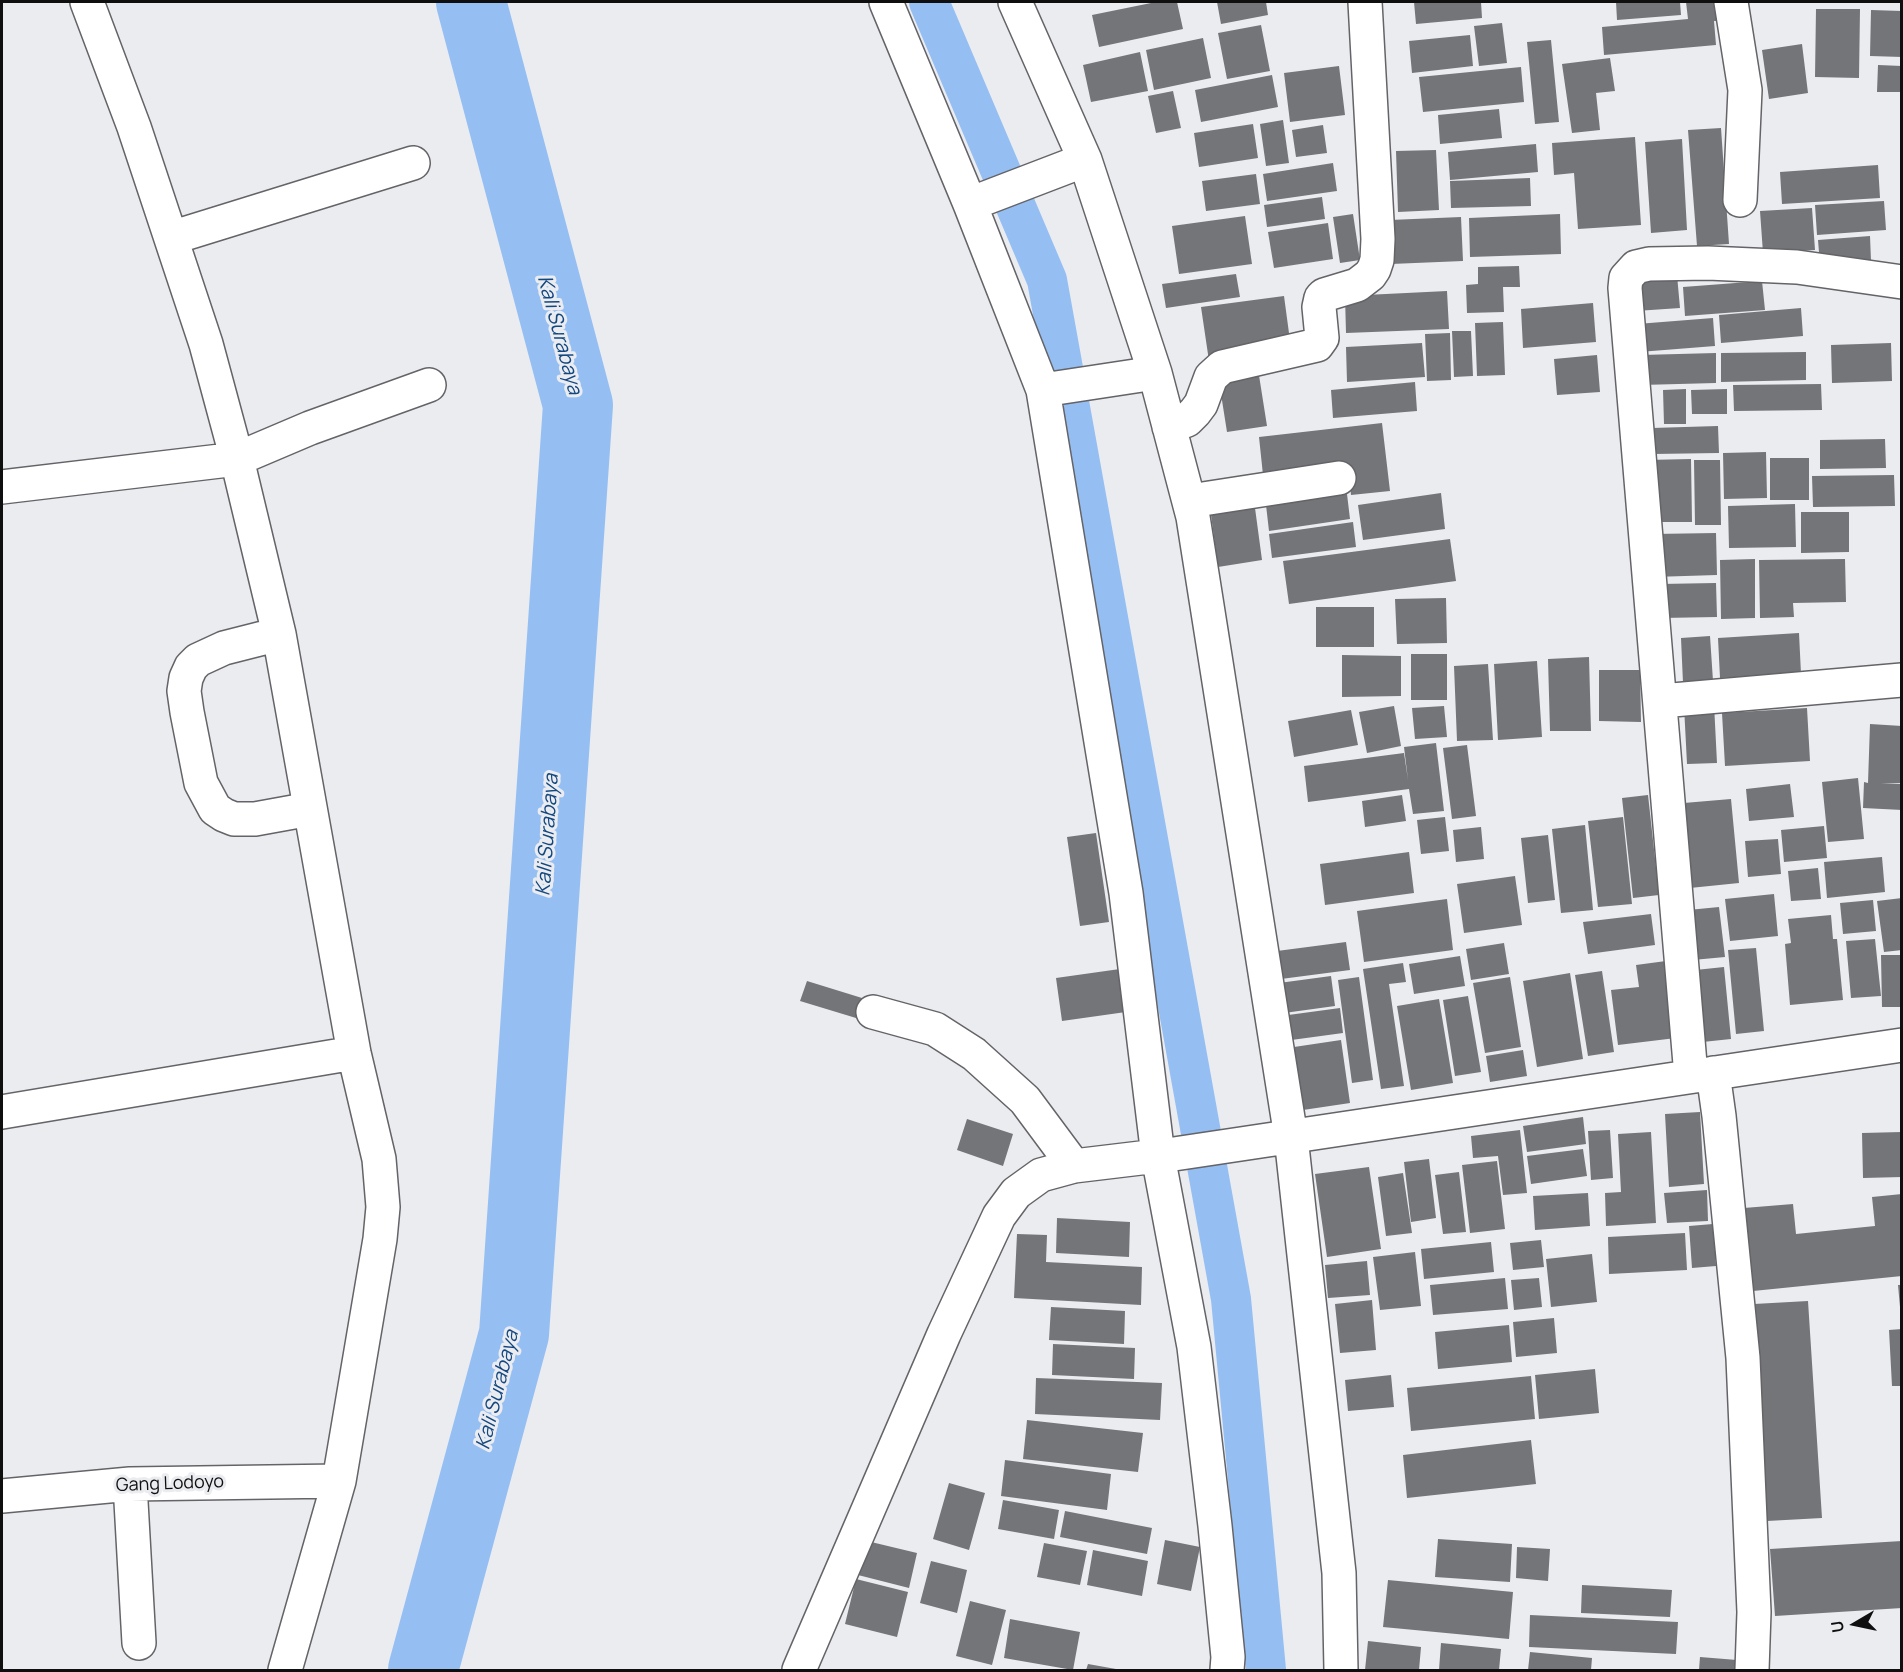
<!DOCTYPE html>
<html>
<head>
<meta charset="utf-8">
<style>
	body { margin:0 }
	#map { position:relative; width:1903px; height:1672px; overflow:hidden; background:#ebecf0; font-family:Manrope,sans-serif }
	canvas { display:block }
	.frame { position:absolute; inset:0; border:3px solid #0f0f10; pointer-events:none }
	.north { position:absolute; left:1825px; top:1594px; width:60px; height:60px; -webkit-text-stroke:4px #ebecf0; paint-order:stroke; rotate:261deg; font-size:16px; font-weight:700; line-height:24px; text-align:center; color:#0f0f10 }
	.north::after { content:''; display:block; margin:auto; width:21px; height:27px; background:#0f0f10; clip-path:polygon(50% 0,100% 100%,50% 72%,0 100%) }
</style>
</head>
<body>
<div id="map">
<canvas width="1903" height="1672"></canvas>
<div class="frame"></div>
<div class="north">U</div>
</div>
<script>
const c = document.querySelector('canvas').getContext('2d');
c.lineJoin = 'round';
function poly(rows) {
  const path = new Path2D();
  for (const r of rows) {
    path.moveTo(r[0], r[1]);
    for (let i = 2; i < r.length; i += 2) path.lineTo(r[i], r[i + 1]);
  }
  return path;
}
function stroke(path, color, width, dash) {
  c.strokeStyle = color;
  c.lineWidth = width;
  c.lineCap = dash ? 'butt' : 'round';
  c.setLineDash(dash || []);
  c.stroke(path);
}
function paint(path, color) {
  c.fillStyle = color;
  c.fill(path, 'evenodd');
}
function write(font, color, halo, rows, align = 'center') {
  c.font = font + ' Manrope,sans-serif';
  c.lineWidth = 6;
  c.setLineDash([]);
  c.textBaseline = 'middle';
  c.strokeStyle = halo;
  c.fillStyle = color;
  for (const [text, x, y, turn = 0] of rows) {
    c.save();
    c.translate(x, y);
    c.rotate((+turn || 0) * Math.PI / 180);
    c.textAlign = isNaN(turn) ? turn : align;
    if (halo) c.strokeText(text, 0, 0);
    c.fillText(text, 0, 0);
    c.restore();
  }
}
stroke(poly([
	[929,2,1047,280,1231,1299,1266,1670]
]), '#95bff3', 40);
stroke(poly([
	[423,1670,514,1334,578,405,471,2]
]), '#95bff3', 70);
paint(poly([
	[1156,2,1177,2,1183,29,1099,47,1092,15],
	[1217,2,1266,2,1268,15,1221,24],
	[1414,2,1481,2,1482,18,1416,24],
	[1616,2,1680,2,1681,15,1617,20],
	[1686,2,1715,2,1717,21,1714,21,1716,45,1604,55,1602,27,1688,19],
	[1816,9,1860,9,1859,78,1815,77],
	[1871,10,1902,11,1902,57,1870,56],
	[1502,23,1507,63,1479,66,1474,26],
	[1261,25,1270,71,1227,79,1218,33],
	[1470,35,1473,66,1412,73,1409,41],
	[1203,38,1211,78,1154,90,1146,50],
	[1551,40,1559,122,1535,124,1527,42],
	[1802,44,1808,93,1769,99,1762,50],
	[1140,52,1148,91,1091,102,1083,65],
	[1610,58,1615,91,1596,93,1600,130,1572,133,1562,64],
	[1878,65,1902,66,1902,92,1877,92],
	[1339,66,1345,115,1290,122,1284,73],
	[1521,67,1524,102,1423,112,1419,77],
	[1272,75,1278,107,1201,122,1195,90],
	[1173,91,1181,128,1156,133,1148,96],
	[1499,109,1502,138,1440,144,1438,115],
	[1283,120,1289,163,1266,166,1260,124],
	[1253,124,1258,158,1199,167,1194,133],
	[1323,125,1327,153,1296,157,1292,130],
	[1721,128,1729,244,1697,246,1688,130],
	[1635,137,1641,225,1578,229,1574,173,1554,175,1552,143],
	[1682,139,1687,230,1651,233,1645,142],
	[1536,144,1538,172,1450,180,1448,152],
	[1436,150,1439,210,1398,212,1396,151],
	[1333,163,1337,191,1267,201,1263,174],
	[1878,165,1880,198,1782,204,1780,172],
	[1256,174,1260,204,1206,211,1202,181],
	[1530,178,1531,206,1451,208,1450,181],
	[1322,197,1325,219,1267,227,1264,205],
	[1884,201,1886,230,1817,235,1815,205],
	[1812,208,1815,250,1763,253,1760,211],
	[1353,214,1360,260,1340,263,1333,217],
	[1560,214,1561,254,1470,257,1469,218],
	[1245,216,1252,264,1179,274,1172,226],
	[1461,217,1463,261,1391,264,1390,220],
	[1328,223,1333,259,1274,268,1268,232],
	[1870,236,1871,261,1820,265,1818,240],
	[1519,266,1520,287,1503,287,1504,312,1467,313,1466,285,1478,284,1478,267],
	[1236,274,1240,297,1166,308,1162,284],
	[1677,275,1680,308,1636,311,1634,278],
	[1762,281,1765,310,1685,316,1683,287],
	[1447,291,1449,329,1346,333,1345,296],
	[1284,296,1291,348,1209,361,1201,307],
	[1593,303,1596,342,1523,348,1521,309],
	[1801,308,1803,336,1721,343,1719,315],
	[1713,318,1715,346,1639,352,1637,324],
	[1503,322,1505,375,1477,376,1475,323],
	[1452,331,1471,331,1473,376,1454,377],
	[1450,333,1451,380,1427,381,1425,334],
	[1422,343,1425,377,1347,382,1346,347],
	[1891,343,1892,381,1832,383,1831,345],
	[1806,352,1806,380,1721,382,1721,353],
	[1716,353,1716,383,1641,385,1641,355],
	[1597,355,1600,392,1557,395,1554,359],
	[1258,369,1267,426,1227,432,1218,375],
	[1415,382,1417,411,1333,418,1331,390],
	[1821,384,1822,410,1734,411,1733,385],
	[1686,389,1686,424,1664,424,1663,390],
	[1727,389,1727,414,1692,414,1691,390],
	[1382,423,1390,491,1351,495,1348,464,1263,475,1259,437],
	[1718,426,1719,453,1653,454,1652,428],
	[1885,439,1886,468,1820,469,1820,440],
	[1766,452,1767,498,1724,499,1723,453],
	[1770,458,1809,458,1809,500,1770,500],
	[1691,459,1692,522,1647,522,1646,460],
	[1694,460,1720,460,1721,525,1695,525],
	[1894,475,1895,506,1813,507,1812,476],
	[1441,493,1445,529,1363,540,1358,505],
	[1347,494,1350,519,1269,531,1266,505],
	[1795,504,1796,547,1729,548,1728,506],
	[1255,508,1262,560,1218,567,1211,515],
	[1801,512,1849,512,1849,552,1801,553],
	[1353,522,1356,547,1272,558,1269,534],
	[1716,533,1717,575,1653,577,1653,534],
	[1450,539,1456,581,1289,604,1283,561],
	[1755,559,1755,618,1721,619,1720,560],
	[1845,559,1846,602,1793,603,1794,617,1760,618,1759,560],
	[1716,583,1717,617,1661,618,1660,584],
	[1446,598,1447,643,1397,644,1395,599],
	[1316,607,1374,607,1374,647,1316,647],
	[1799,633,1801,674,1720,678,1718,638],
	[1710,636,1713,681,1683,683,1681,638],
	[1411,654,1447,654,1447,700,1411,700],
	[1342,655,1401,656,1401,696,1342,697],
	[1589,657,1591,731,1550,731,1548,659],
	[1537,661,1542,737,1498,740,1494,664],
	[1488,664,1493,740,1457,741,1454,666],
	[1599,670,1640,670,1641,722,1599,721],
	[1714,704,1717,763,1687,764,1684,706],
	[1394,706,1401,746,1367,753,1359,712],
	[1444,706,1447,737,1415,739,1412,708],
	[1807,708,1810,761,1725,766,1722,713],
	[1351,710,1358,745,1294,757,1288,721],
	[1870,724,1902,726,1902,783,1881,783,1902,784,1902,810,1863,808,1864,782,1868,783],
	[1436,743,1444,811,1413,814,1409,789,1308,802,1304,766,1404,753,1408,780,1404,747],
	[1467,745,1476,816,1452,819,1443,748],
	[1858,778,1864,839,1828,842,1822,782],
	[1790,784,1794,817,1749,821,1746,789],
	[1402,795,1406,821,1365,827,1362,801],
	[1648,795,1659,895,1633,898,1622,798],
	[1731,799,1739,883,1680,889,1672,804],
	[1445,817,1449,851,1421,854,1417,820],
	[1623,817,1632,904,1598,907,1588,821],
	[1585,825,1593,910,1561,913,1552,829],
	[1824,826,1827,858,1784,862,1781,830],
	[1481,827,1484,859,1456,862,1453,830],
	[1096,833,1109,922,1080,926,1067,837],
	[1548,835,1555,900,1528,903,1521,838],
	[1778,839,1781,874,1748,877,1745,841],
	[1409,852,1414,893,1325,905,1320,864],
	[1882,857,1885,892,1827,898,1824,862],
	[1818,868,1821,899,1791,901,1788,871],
	[1515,876,1522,925,1464,933,1457,884],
	[1774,894,1778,936,1730,941,1725,899],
	[1902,898,1902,950,1884,952,1877,901],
	[1447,899,1453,950,1364,962,1357,911],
	[1873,900,1876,931,1843,934,1840,903],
	[1719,907,1725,957,1682,961,1678,911],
	[1651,914,1655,945,1588,954,1583,922],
	[1831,915,1833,939,1837,939,1843,1000,1790,1005,1785,944,1791,943,1788,919],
	[1875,939,1881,996,1851,998,1846,941],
	[1346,942,1350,970,1281,979,1277,951],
	[1504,943,1509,974,1471,980,1466,949],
	[1756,948,1764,1031,1736,1034,1728,950],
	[1881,955,1902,955,1902,1007,1882,1007],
	[1460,956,1465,986,1414,994,1409,964],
	[1666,961,1676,1038,1618,1045,1611,990,1639,987,1636,965],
	[1403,963,1406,982,1389,984,1404,1086,1381,1089,1363,969],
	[1724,967,1731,1039,1693,1043,1686,971],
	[1127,968,1133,1011,1062,1021,1056,978],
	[1602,971,1614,1052,1588,1056,1575,975],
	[1570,973,1583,1059,1537,1067,1523,981],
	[1331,976,1335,1006,1284,1013,1279,983],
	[1359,977,1373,1080,1352,1083,1338,980],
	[1510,977,1521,1047,1485,1053,1473,983],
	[807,981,862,998,856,1018,800,1001],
	[1468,996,1481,1072,1455,1076,1443,1000],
	[1439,999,1453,1083,1411,1090,1397,1006],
	[1340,1008,1343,1033,1284,1041,1281,1016],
	[1341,1040,1350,1103,1303,1110,1294,1047],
	[1523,1050,1527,1076,1490,1082,1486,1056],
	[1700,1112,1704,1184,1669,1187,1665,1114],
	[1583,1117,1586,1144,1527,1152,1523,1126],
	[967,1119,1013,1134,1003,1166,957,1150],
	[1520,1130,1527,1193,1503,1195,1498,1156,1473,1158,1471,1136],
	[1610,1130,1613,1178,1591,1180,1588,1131],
	[1651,1132,1656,1223,1606,1226,1605,1193,1621,1192,1618,1134],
	[1902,1132,1902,1177,1863,1178,1862,1133],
	[1583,1149,1587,1176,1531,1184,1527,1156],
	[1429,1159,1436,1218,1411,1222,1404,1162],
	[1497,1161,1505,1229,1470,1233,1462,1165],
	[1369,1167,1381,1249,1327,1257,1315,1174],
	[1459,1172,1466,1232,1443,1234,1435,1175],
	[1403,1173,1412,1233,1386,1236,1378,1177],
	[1707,1190,1708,1221,1667,1223,1664,1193],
	[1588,1193,1590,1226,1535,1230,1533,1196],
	[1902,1194,1902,1276,1753,1291,1744,1208,1793,1204,1796,1234,1875,1226,1872,1197],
	[1057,1218,1130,1222,1129,1257,1056,1253],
	[1713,1224,1716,1266,1692,1268,1689,1226],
	[1685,1233,1687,1270,1609,1274,1608,1237],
	[1017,1234,1047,1235,1046,1262,1142,1267,1141,1305,1014,1298],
	[1541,1240,1544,1267,1513,1270,1510,1243],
	[1491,1242,1494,1272,1424,1279,1421,1249],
	[1415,1252,1421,1306,1380,1310,1373,1257],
	[1592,1254,1597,1302,1551,1307,1546,1259],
	[1367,1261,1370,1295,1328,1298,1325,1265],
	[1505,1278,1508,1309,1433,1315,1430,1285],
	[1539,1278,1542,1307,1514,1310,1511,1280],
	[1898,1285,1902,1285,1902,1307,1900,1307],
	[1372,1300,1376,1350,1340,1353,1335,1304],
	[1808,1301,1822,1518,1767,1521,1754,1304],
	[1051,1307,1125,1311,1124,1344,1049,1340],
	[1554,1318,1557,1353,1516,1357,1513,1322],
	[1509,1325,1512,1362,1438,1369,1435,1332],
	[1902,1329,1902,1386,1892,1386,1889,1330],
	[1053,1344,1135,1348,1134,1379,1052,1375],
	[1595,1369,1599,1413,1539,1419,1535,1375],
	[1391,1375,1394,1407,1348,1411,1345,1380],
	[1531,1376,1535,1419,1411,1431,1407,1388],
	[1036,1378,1162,1383,1160,1420,1035,1414],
	[1027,1420,1143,1433,1138,1472,1023,1459],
	[1531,1440,1536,1484,1407,1498,1403,1455],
	[1005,1460,1111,1474,1107,1510,1001,1496],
	[949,1483,985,1493,969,1550,933,1539],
	[1003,1500,1059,1510,1054,1539,998,1529],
	[1065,1511,1152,1528,1147,1554,1060,1537],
	[1438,1539,1512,1544,1510,1582,1435,1577],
	[1165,1540,1200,1547,1191,1591,1157,1584],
	[867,1541,917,1553,909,1588,858,1575],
	[1902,1541,1902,1608,1775,1616,1770,1549],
	[1044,1543,1087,1551,1080,1585,1037,1577],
	[1517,1547,1550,1549,1548,1581,1516,1578],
	[1093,1550,1148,1561,1142,1596,1087,1585],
	[931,1561,967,1570,957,1613,920,1603],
	[856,1579,908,1592,897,1637,845,1624],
	[1388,1580,1513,1592,1509,1639,1383,1627],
	[1582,1585,1672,1590,1670,1617,1581,1613],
	[970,1601,1006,1610,992,1665,956,1656],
	[1530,1615,1678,1622,1676,1654,1529,1647],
	[1010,1619,1080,1632,1073,1670,1004,1658],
	[1368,1641,1421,1647,1419,1670,1365,1670],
	[1441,1643,1501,1649,1499,1670,1439,1670],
	[1530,1652,1592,1658,1591,1670,1528,1670],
	[1700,1657,1737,1660,1736,1670,1699,1670],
	[1088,1664,1116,1669,1116,1670,1086,1670]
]), '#747578');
const minor = poly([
	[87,2,134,127,206,344,237,459,279,634,354,1053,379,1159,383,1207,380,1239,339,1481,285,1670],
	[886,2,970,204,1043,390,1126,893,1158,1156,1194,1347,1215,1526,1228,1657,1227,1670],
	[1015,2,1085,160,1155,373,1193,517,1291,1137,1339,1573,1341,1670],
	[1731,2,1745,90,1740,200],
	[970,204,1085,160],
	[171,238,413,163],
	[1043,390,1155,373],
	[1169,427,1187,420,1195,412,1201,404,1211,377,1222,367,1317,345,1322,338,1319,307,1321,298,1324,295,1357,285,1370,275,1374,269,1377,260,1378,239,1365,2],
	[2,487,237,459,310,428,429,385],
	[1190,501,1339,478],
	[279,634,224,648,198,660,191,667,186,678,184,691,187,712,201,783,215,809,224,815,234,819,255,819,310,809],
	[1661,701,1902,680],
	[873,1012,935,1029,974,1054,1025,1100,1074,1166],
	[1713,1073,1719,1116,1743,1358,1754,1612,1752,1670],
	[1691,1076,1625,288,1626,278,1636,267,1649,264,1708,263,1797,267,1902,282],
	[2,1112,354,1053],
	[130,1484,139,1643],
	[2,1496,130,1484,339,1481],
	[799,1670,944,1334,999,1216,1016,1193,1041,1175,1074,1166,1174,1154,1902,1045]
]);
stroke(minor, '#646468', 36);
stroke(minor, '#fff', 33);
write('18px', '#0f0f10', '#ebecf0', [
	["Gang Lodoyo",170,1484,-2]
]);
write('italic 20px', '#124780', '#ebecf0', [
	["Kali Surabaya",559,335,75],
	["Kali Surabaya",548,835,-86],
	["Kali Surabaya",498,1390,-76]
]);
</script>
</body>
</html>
